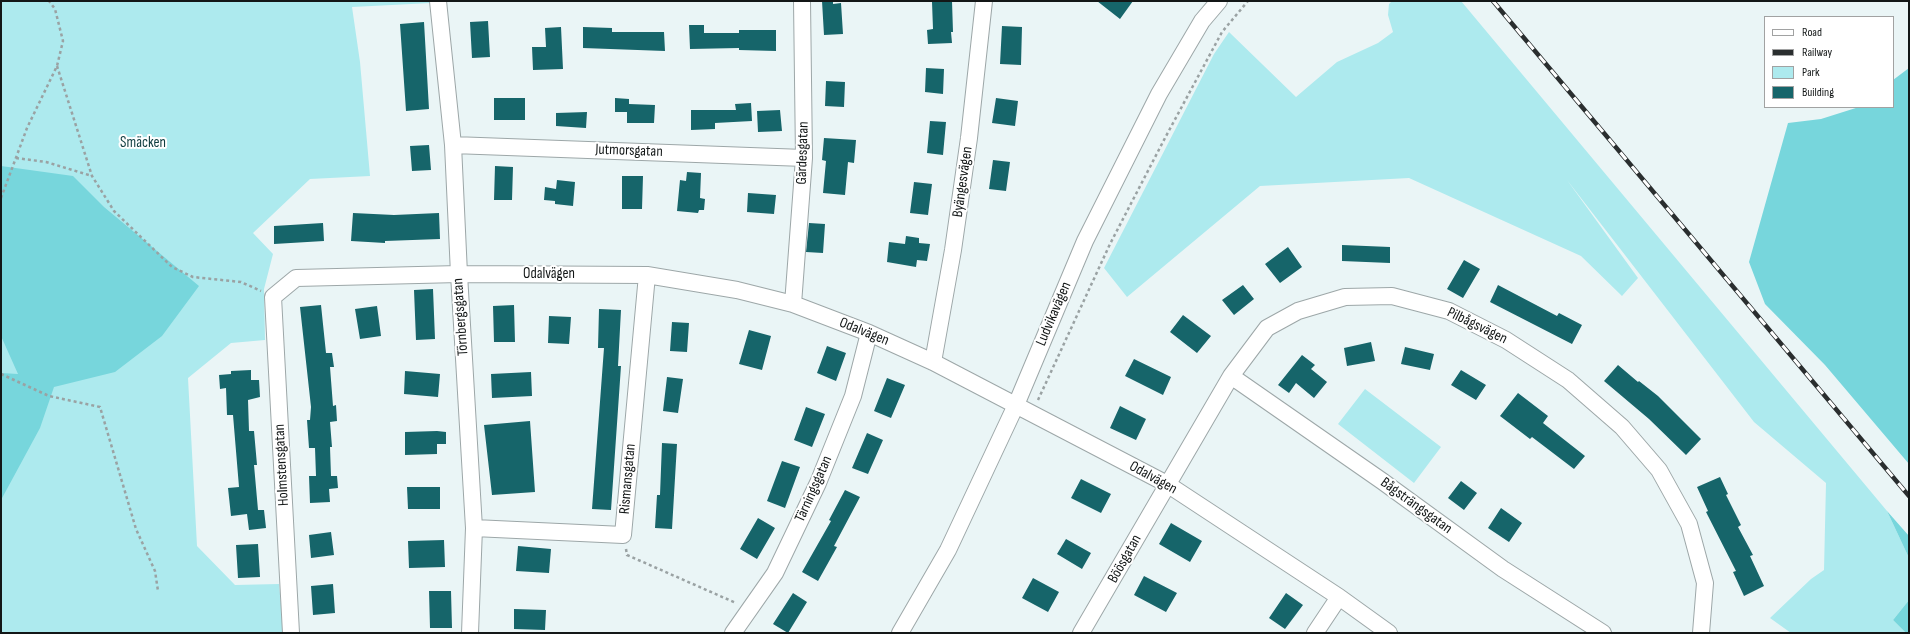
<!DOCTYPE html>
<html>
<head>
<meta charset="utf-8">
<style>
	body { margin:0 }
	#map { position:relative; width:1910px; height:634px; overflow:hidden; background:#eaf5f6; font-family:"Sofia Sans Condensed",sans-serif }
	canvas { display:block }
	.frame { position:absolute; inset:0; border:2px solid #131717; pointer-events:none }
	.legend { position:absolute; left:1764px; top:16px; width:130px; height:92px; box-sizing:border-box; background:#fff; border:1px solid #a1a2a2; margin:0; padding:5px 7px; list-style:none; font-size:12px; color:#131717 }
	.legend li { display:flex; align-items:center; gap:8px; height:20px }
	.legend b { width:20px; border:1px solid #a1a2a2 }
</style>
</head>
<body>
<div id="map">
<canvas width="1910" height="634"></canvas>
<div class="frame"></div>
<ul class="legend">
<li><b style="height:5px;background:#fff"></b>Road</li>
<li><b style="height:5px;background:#2a2e2f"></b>Railway</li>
<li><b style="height:11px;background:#adeaee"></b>Park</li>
<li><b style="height:11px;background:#16656a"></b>Building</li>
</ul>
</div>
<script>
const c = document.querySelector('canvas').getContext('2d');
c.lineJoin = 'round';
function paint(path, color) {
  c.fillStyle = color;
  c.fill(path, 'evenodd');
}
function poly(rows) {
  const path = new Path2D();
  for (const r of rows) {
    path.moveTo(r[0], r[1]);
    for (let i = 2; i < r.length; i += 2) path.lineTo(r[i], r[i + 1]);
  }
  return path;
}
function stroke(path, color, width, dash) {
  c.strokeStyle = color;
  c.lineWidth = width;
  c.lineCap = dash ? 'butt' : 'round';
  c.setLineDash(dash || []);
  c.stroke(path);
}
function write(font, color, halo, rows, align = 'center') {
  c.font = font + ' "Sofia Sans Condensed",sans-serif';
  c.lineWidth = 4;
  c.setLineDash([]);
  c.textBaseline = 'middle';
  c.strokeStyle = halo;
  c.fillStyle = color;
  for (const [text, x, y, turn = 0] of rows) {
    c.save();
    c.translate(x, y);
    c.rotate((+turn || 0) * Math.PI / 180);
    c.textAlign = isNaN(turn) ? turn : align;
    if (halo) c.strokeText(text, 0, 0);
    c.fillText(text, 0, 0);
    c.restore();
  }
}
paint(poly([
	[1,1,431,1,431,3,352,7,360,62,370,176,310,179,253,233,273,254,264,289,265,340,231,343,188,378,197,546,235,585,279,584,284,633,1,633],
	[1392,1,1461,1,1887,511,1909,558,1909,600,1893,620,1906,633,1791,633,1770,618,1811,579,1824,570,1826,483,1754,422,1567,180,1638,278,1622,296,1581,256,1409,178,1260,186,1127,297,1104,268,1214,54,1229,32,1296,97,1337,62,1378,43,1393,32,1388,15,1389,4],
	[1365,389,1441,447,1414,483,1338,424]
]), '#adeaee');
paint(poly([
	[1909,68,1909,464,1825,365,1765,304,1749,262,1788,123,1821,119,1859,107,1893,107,1893,80],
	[1,166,73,176,104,207,199,286,162,336,115,372,54,387,40,428,1,500,1,373,18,374,1,336],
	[1887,511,1909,536,1909,558],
	[1909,600,1909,633,1906,633,1893,620]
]), '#77d6dc');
paint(poly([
	[822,1,833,1,833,4,841,3,843,34,824,35],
	[952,1,953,32,951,32,952,43,928,44,927,30,933,29,932,2],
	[1097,1,1133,1,1120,19],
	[488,21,490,57,472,58,470,22],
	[424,22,429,109,406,111,400,24],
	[689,25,704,25,704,33,739,33,739,30,776,30,776,51,739,50,739,48,690,49],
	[1002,26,1022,27,1021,65,1000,64],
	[561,27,563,69,533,70,532,47,546,47,545,28],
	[583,27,612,28,612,32,664,32,665,51,583,48],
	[926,68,944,69,943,94,925,92],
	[826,81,845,82,844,107,825,106],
	[494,98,525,98,525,120,494,120],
	[615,98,629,99,629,104,655,105,654,123,627,123,627,112,615,112],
	[996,98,1018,101,1015,126,992,123],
	[751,103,752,121,715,123,715,129,691,130,691,110,736,110,735,104],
	[780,110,782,131,758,132,757,111],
	[587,112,586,128,556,126,556,113],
	[930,121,946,122,943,155,927,153],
	[824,138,856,140,854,163,848,162,845,195,823,193,826,161,822,160],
	[429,145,431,170,412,171,410,146],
	[993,160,1010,162,1006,191,989,189],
	[495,166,513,167,512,200,494,200],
	[687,172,701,173,700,198,705,199,704,210,699,210,698,213,677,211,680,180,686,181],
	[622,176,643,176,642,209,622,209],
	[557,180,575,182,573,206,555,204,555,201,544,200,545,187,556,189],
	[914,182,932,184,928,215,910,213],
	[748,193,776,195,774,214,747,212],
	[353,213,394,215,439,213,440,239,385,241,385,243,351,241],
	[323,223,324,241,274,244,274,226],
	[809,223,825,224,823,253,806,252],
	[906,236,919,238,919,243,930,244,927,261,917,260,916,267,887,262,889,242,905,244],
	[1342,245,1390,247,1390,263,1342,261],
	[1288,247,1302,267,1280,283,1265,264],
	[1464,260,1480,269,1463,298,1447,289],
	[1243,285,1254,299,1234,315,1222,300],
	[1498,285,1557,316,1559,313,1582,325,1572,344,1490,302],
	[433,289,435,339,416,340,414,290],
	[321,305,326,353,332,353,334,367,330,367,333,406,336,405,337,421,330,422,332,447,330,447,331,476,337,476,338,488,329,489,330,502,310,503,309,476,316,476,315,448,309,448,307,420,310,420,311,407,300,307],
	[514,305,515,342,494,342,493,306],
	[377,306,381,336,360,339,355,309],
	[599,309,621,310,618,366,621,366,611,510,592,509,604,348,598,348],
	[1183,315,1211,336,1197,353,1170,332],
	[549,316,571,317,569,344,548,343],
	[672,322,689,323,687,352,670,351],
	[749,330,771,336,762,370,739,364],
	[1371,342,1375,361,1347,366,1344,348],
	[827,346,846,353,836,381,817,373],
	[1405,347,1434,354,1430,370,1401,364],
	[1302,355,1315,365,1311,369,1327,382,1314,398,1296,383,1289,393,1278,385],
	[1134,359,1171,377,1163,395,1125,376],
	[1618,365,1638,382,1639,381,1658,396,1701,439,1686,455,1649,419,1604,381],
	[251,370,251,380,259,380,260,397,248,400,249,431,254,431,257,465,254,465,258,510,264,510,266,528,249,530,247,514,231,516,228,488,239,487,233,415,227,415,226,388,220,389,219,375,231,374,231,371],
	[1461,370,1486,385,1476,400,1451,385],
	[405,371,440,374,438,397,404,394],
	[531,372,532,396,492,398,491,374],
	[667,377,683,379,678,413,663,411],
	[887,378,905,385,891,418,874,411],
	[1518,393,1548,416,1543,423,1585,456,1574,469,1532,437,1530,439,1500,416],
	[1120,406,1146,419,1136,440,1110,428],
	[806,407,825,414,812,447,794,440],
	[530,421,535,492,492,495,484,425],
	[437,431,446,432,446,444,437,444,437,454,405,455,405,432],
	[867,433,883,440,868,474,852,468],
	[662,443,677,444,672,529,655,528,657,495,660,495],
	[782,461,800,467,785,508,767,501],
	[1720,477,1728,494,1726,495,1741,525,1738,527,1753,555,1750,556,1764,586,1744,596,1733,572,1736,571,1706,512,1708,511,1697,487],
	[1081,479,1111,494,1101,513,1071,498],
	[1461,481,1477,493,1464,510,1448,498],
	[407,487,440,487,440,509,408,509],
	[845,490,860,497,834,546,837,547,818,581,802,572,831,521,829,520],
	[1501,508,1522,523,1509,542,1488,528],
	[758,518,775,528,757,559,740,549],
	[1171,523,1202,541,1190,562,1159,544],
	[331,532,334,555,311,558,309,535],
	[1066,539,1091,553,1082,569,1057,554],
	[444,540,445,567,409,568,408,541],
	[258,544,260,577,238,578,236,545],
	[518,546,551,549,549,573,516,571],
	[1144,576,1177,593,1166,612,1134,595],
	[1033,578,1059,592,1048,612,1022,598],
	[333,584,335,613,313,615,311,586],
	[429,591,451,591,452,628,430,628],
	[793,593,807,602,788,633,773,624],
	[1286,593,1303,605,1285,629,1269,618],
	[514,609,546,610,545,630,514,629]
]), '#16656a');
const minor = poly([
	[438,1,453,145,459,274,474,528,470,633],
	[453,145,804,158],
	[793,304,804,158,802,1],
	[933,362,953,250,969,138,984,1],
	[1231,376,1382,481,1503,569,1603,633],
	[474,528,623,535,647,275],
	[291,633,273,297,296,278,459,274,647,275,737,290,793,304,869,333,933,362,1167,484,1339,597,1389,633],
	[733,633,775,573,818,483,853,396,869,333],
	[900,633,948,550,1016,405,1085,241,1159,94,1202,21,1219,1],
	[1081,633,1231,376,1267,328,1298,311,1345,297,1392,296,1449,311,1506,340,1568,380,1622,427,1659,470,1689,524,1705,583,1701,633],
	[1315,633,1339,597]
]);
stroke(minor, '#9da7a8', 18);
stroke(poly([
	[57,66,92,176,114,211,172,267,193,277,241,282,261,291],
	[16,158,46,162,92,176],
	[1,198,27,128,57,66,63,41,55,9,49,1],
	[1,374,49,396,100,407,136,529,155,571,158,591],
	[1038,400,1110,244,1165,138,1222,32,1248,1],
	[626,549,627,555,736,603]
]), '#9aa2a3', 2.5, [3, 3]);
stroke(minor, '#fff', 16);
const rail = poly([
	[1493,1,1909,496]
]);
stroke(rail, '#2a2e2f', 4.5);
stroke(rail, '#fff', 3, [9]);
write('15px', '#0e3c3f', '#fff', [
	["Smäcken",143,143]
]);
write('15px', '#131717', '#fff', [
	["Jutmorsgatan",629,151,2],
	["Gärdesgatan",803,153,-88],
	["Byängesvägen",963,182,-82],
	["Odalvägen",549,274],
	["Ludvikavägen",1054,314,-67],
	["Törnbergsgatan",461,317,-94],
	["Pilbågsvägen",1477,326,26],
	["Odalvägen",864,332,22],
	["Holmstensgatan",282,465,-93],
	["Odalvägen",1153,478,29],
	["Rismansgatan",628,479,-85],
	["Tärningsgatan",814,489,-66],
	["Bågsträngsgatan",1416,506,36],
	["Böösgatan",1125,559,-61]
]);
</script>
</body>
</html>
